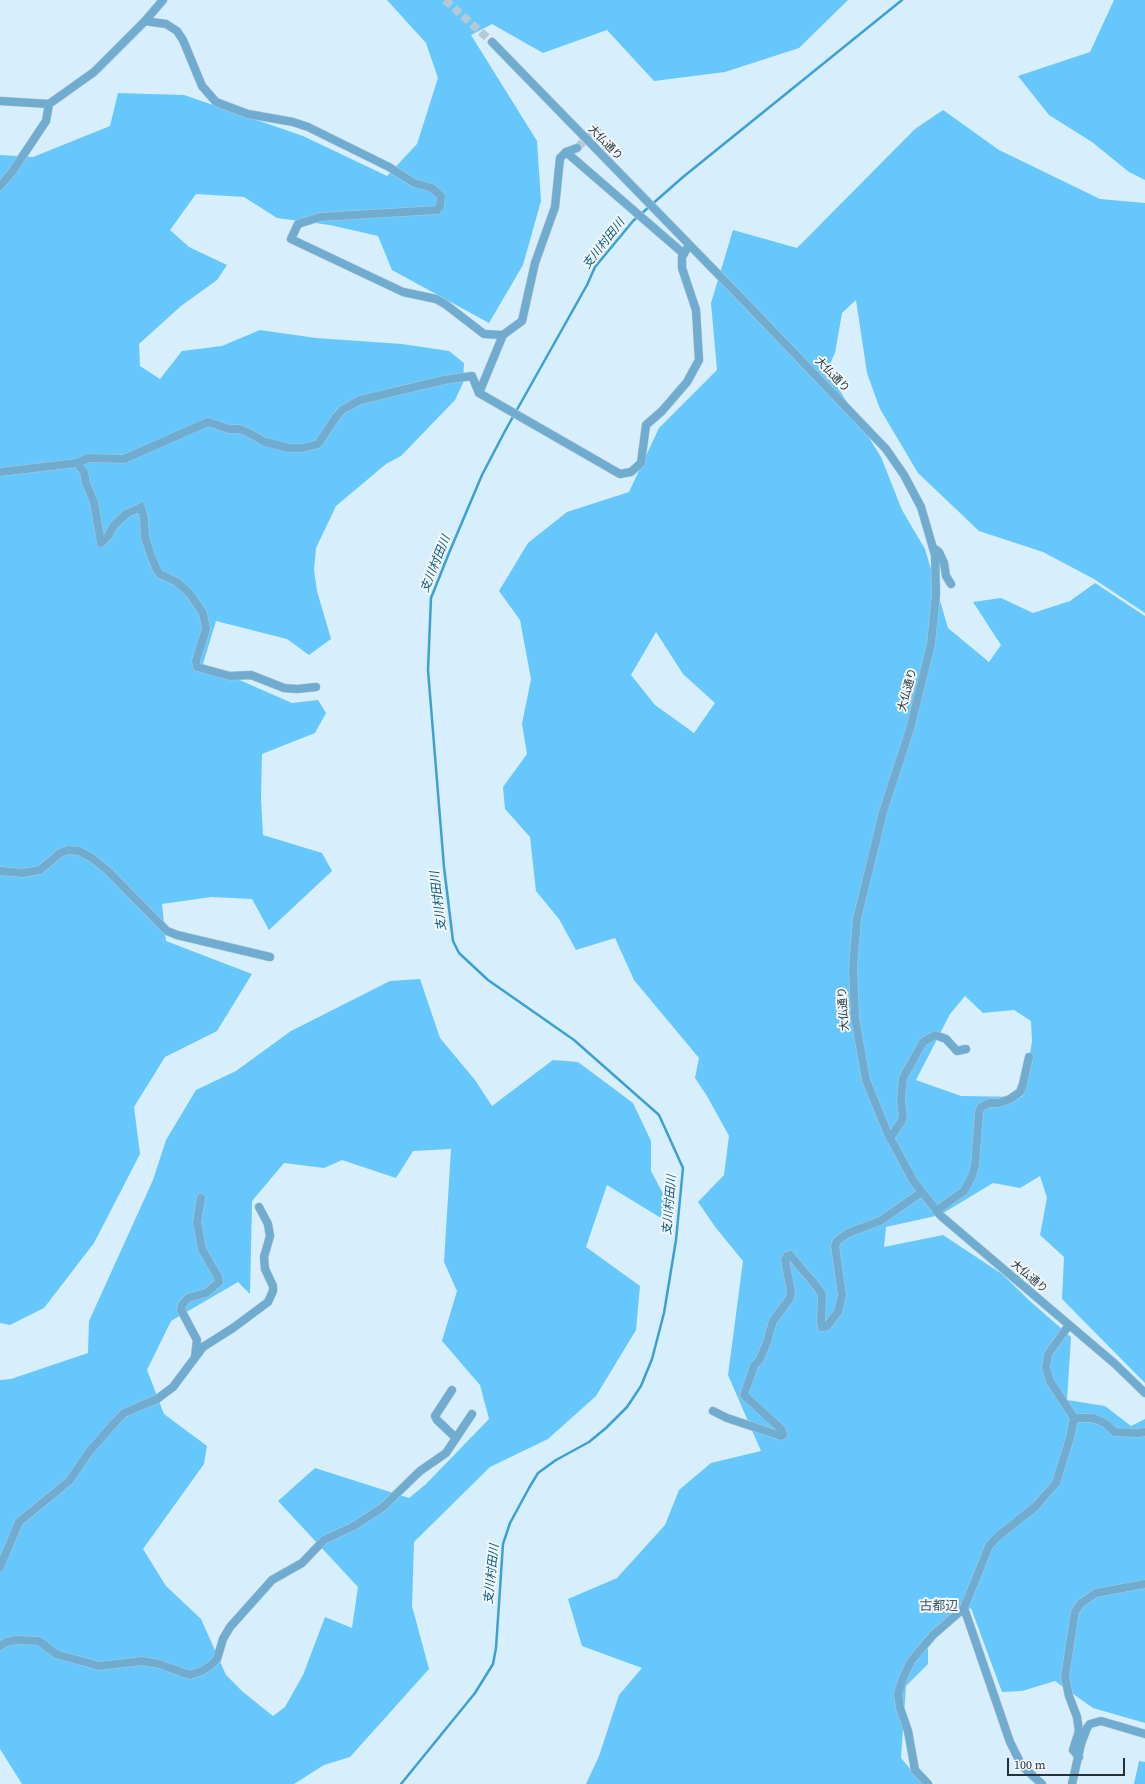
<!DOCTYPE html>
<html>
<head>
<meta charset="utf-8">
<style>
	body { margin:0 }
	#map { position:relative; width:1145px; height:1784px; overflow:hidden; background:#d7eefd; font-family:"Source Serif 4",serif }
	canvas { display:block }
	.scale { position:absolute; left:1007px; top:1758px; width:118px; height:18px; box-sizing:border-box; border:2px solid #263239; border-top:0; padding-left:5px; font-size:12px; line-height:14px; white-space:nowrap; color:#263239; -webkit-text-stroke:3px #f2f8fc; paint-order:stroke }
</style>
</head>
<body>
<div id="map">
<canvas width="1145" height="1784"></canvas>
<div class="scale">100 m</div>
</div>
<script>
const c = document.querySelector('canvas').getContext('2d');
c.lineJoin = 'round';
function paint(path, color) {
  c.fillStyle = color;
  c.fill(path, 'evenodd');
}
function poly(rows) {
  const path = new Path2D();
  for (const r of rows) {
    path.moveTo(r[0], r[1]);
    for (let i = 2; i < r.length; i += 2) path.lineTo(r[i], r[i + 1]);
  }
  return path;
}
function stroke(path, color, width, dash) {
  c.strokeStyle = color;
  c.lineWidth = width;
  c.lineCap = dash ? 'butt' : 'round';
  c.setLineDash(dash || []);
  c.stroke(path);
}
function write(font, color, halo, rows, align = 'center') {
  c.font = font + ' "Source Serif 4","Noto Sans JP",serif';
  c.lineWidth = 4;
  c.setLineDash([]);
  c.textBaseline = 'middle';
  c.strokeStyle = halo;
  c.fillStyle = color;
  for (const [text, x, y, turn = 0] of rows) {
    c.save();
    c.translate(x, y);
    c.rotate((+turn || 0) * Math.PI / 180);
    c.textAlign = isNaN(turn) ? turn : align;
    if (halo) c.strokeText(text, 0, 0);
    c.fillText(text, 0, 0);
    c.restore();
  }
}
paint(poly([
	[387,0,848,0,799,48,725,72,654,81,607,30,543,53,492,24,471,35,537,141,541,201,523,265,489,323,392,270,378,236,330,225,277,218,244,197,196,194,170,230,189,247,227,265,217,280,181,306,139,344,140,366,160,379,182,351,222,346,260,330,316,338,402,344,449,351,464,363,463,383,455,400,401,456,386,464,336,506,316,548,314,570,317,591,331,639,309,655,287,639,216,621,203,664,292,703,318,700,326,713,315,733,262,754,261,798,263,835,322,853,332,871,269,930,252,899,211,897,162,904,166,941,252,974,217,1031,165,1057,134,1107,140,1154,94,1243,44,1308,10,1325,0,1323,0,155,33,157,110,126,118,93,184,95,303,136,387,176,417,144,438,78,426,43],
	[1114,0,1145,0,1145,180,1129,172,1092,142,1049,115,1018,76,1090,52],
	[943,110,999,150,1100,199,1145,203,1145,613,1094,579,1043,552,979,531,918,473,880,409,867,373,856,300,842,313,835,353,827,370,881,457,902,510,925,549,948,628,989,662,1001,645,973,602,1001,598,1033,613,1070,601,1095,583,1145,616,1145,1383,1062,1299,1064,1257,1040,1235,1047,1198,1040,1176,1020,1188,993,1183,940,1215,886,1227,884,1247,943,1235,1002,1274,1031,1302,1071,1337,1067,1400,1105,1406,1131,1426,1145,1419,1145,1723,1093,1708,1055,1681,1022,1691,1002,1692,971,1608,928,1635,928,1664,906,1686,901,1758,923,1784,586,1784,599,1756,619,1695,642,1668,582,1646,568,1599,617,1578,665,1525,679,1490,711,1463,761,1451,728,1375,743,1261,716,1228,698,1202,724,1175,729,1136,707,1096,695,1078,699,1058,634,980,615,938,576,950,559,919,536,891,530,837,505,809,503,787,527,754,522,724,531,679,520,620,499,591,528,543,567,512,629,492,659,428,717,370,711,303,733,230,797,248,915,129],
	[656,632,683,674,715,703,694,733,655,705,631,675],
	[965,996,983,1013,1014,1010,1031,1021,1032,1042,1022,1097,961,1096,916,1080,950,1014],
	[420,979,440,1038,475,1080,492,1106,553,1060,578,1062,633,1103,651,1141,651,1171,667,1201,661,1218,607,1185,586,1247,640,1286,636,1330,596,1396,548,1439,490,1467,414,1542,412,1606,429,1669,350,1757,324,1765,294,1784,22,1784,0,1749,0,1380,11,1379,88,1353,89,1321,153,1180,166,1140,196,1090,236,1071,291,1031,390,981],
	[451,1149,444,1262,457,1291,442,1341,480,1385,489,1419,426,1484,409,1498,315,1468,278,1501,358,1587,352,1628,325,1617,303,1675,285,1707,273,1716,243,1692,226,1675,201,1619,166,1586,143,1549,204,1464,207,1446,164,1414,147,1370,171,1321,238,1282,250,1294,252,1201,284,1163,324,1168,342,1160,396,1178,413,1151],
	[1139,1761,1145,1762,1145,1784,1134,1784]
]), '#65c7fc');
stroke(poly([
	[401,1784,475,1693,493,1664,496,1648,503,1544,510,1523,529,1488,538,1473,556,1460,589,1442,606,1428,627,1407,641,1386,652,1359,664,1313,676,1240,683,1168,659,1115,574,1040,488,980,459,953,453,941,444,867,428,670,431,598,449,553,482,475,505,431,587,285,595,267,633,221,683,177,902,0]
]), '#3ba1d5', 2.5);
stroke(poly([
	[445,0,492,42],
	[577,148,599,127]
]), '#b4c8d6', 8, [8, 4]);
const minor = poly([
	[145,21,166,24,177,31,183,40,202,86,216,102,248,114,293,122,308,127,389,167,414,183,432,188,441,196,440,206,437,210,320,217,298,224,291,239,403,292,436,299,445,304,484,334,503,335],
	[492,42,751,308,886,449,904,475,921,507,935,555,936,594,931,644,910,729,883,812,857,919,853,968,855,1018,866,1080,888,1134,914,1182,941,1216,1114,1363,1145,1393],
	[0,101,49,104,94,72,145,21,163,0],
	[566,152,684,254],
	[0,186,12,172,46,121,49,104],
	[479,393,503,335,522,321,535,263,555,207,560,158,566,152,577,148],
	[77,463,84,472,86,483,94,502,101,543,108,536,114,525,126,514,141,507,144,519,145,537,151,556,157,570,160,574,177,582,190,594,203,613,206,629,196,661,197,667,230,676,251,675,284,688,297,689,316,687],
	[0,472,77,463,88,458,124,459,208,422,229,429,239,429,247,432,265,442,289,448,303,448,318,444,336,417,342,410,360,400,444,380,472,376,479,393,620,474,631,472,641,463,646,425,662,411,687,382,699,360,696,310,682,268,682,257,689,245],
	[934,548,939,552,944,563,946,576,951,584],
	[0,871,23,873,40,870,60,853,68,850,79,851,92,858,107,870,167,931,177,935,270,957],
	[890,1138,901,1122,903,1116,901,1100,903,1078,923,1042,935,1035,946,1039,957,1051,966,1049],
	[936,1211,964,1191,972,1176,975,1165,979,1112,981,1107,989,1103,999,1103,1010,1099,1020,1092,1023,1084,1029,1057],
	[195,1357,197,1340,181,1310,182,1305,188,1298,206,1293,219,1282,218,1277,202,1249,197,1222,201,1198],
	[452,1390,435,1416,437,1420,456,1438],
	[713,1411,727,1418,781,1436,783,1435,782,1430,744,1395,754,1366,760,1359,767,1342,773,1321,790,1298,791,1291,785,1260,787,1256,790,1255,818,1288,822,1295,821,1321,822,1327,827,1326,838,1312,842,1295,835,1246,837,1241,848,1233,880,1221,922,1192],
	[1074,1418,1093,1418,1105,1423,1115,1432,1137,1433,1145,1432],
	[0,1567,19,1522,69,1481,89,1452,116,1421,124,1413,157,1399,173,1387,203,1347,233,1328,268,1302,273,1291,273,1286,265,1269,264,1257,270,1236,268,1224,259,1207],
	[964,1608,1010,1742,1022,1766,1042,1784],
	[0,1646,6,1642,17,1640,39,1641,56,1654,99,1666,142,1661,159,1664,190,1675,202,1671,211,1665,217,1659,223,1639,230,1627,272,1580,302,1563,324,1540,354,1526,383,1507,420,1471,446,1453,472,1414],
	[1079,1757,1073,1750,1079,1731,1077,1717,1069,1696,1065,1676,1075,1612,1080,1604,1096,1593,1145,1584],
	[928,1784,915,1770,908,1731,900,1708,898,1694,903,1678,911,1661,933,1635,964,1608,989,1546,997,1537,1036,1506,1056,1483,1070,1438,1074,1418,1050,1381,1046,1368,1048,1354,1069,1325],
	[1072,1784,1081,1744,1087,1728,1090,1724,1101,1721,1145,1734]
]);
stroke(minor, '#b4c8d6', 9);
stroke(minor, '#6faccf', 8);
write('11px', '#263239', '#f2f8fc', [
	["大仏通り",605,143,46],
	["大仏通り",832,375,46],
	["大仏通り",908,690,-75],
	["大仏通り",844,1009,-94],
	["大仏通り",1029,1277,40]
]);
write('italic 12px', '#09597c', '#f2f8fc', [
	["支川村田川",604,244,-52],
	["支川村田川",436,564,-68],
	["支川村田川",439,901,-97],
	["支川村田川",670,1205,-85],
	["支川村田川",492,1574,-84]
]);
write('13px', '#3f5868', '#f2f8fc', [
	["古都辺",939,1607]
]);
</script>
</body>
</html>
